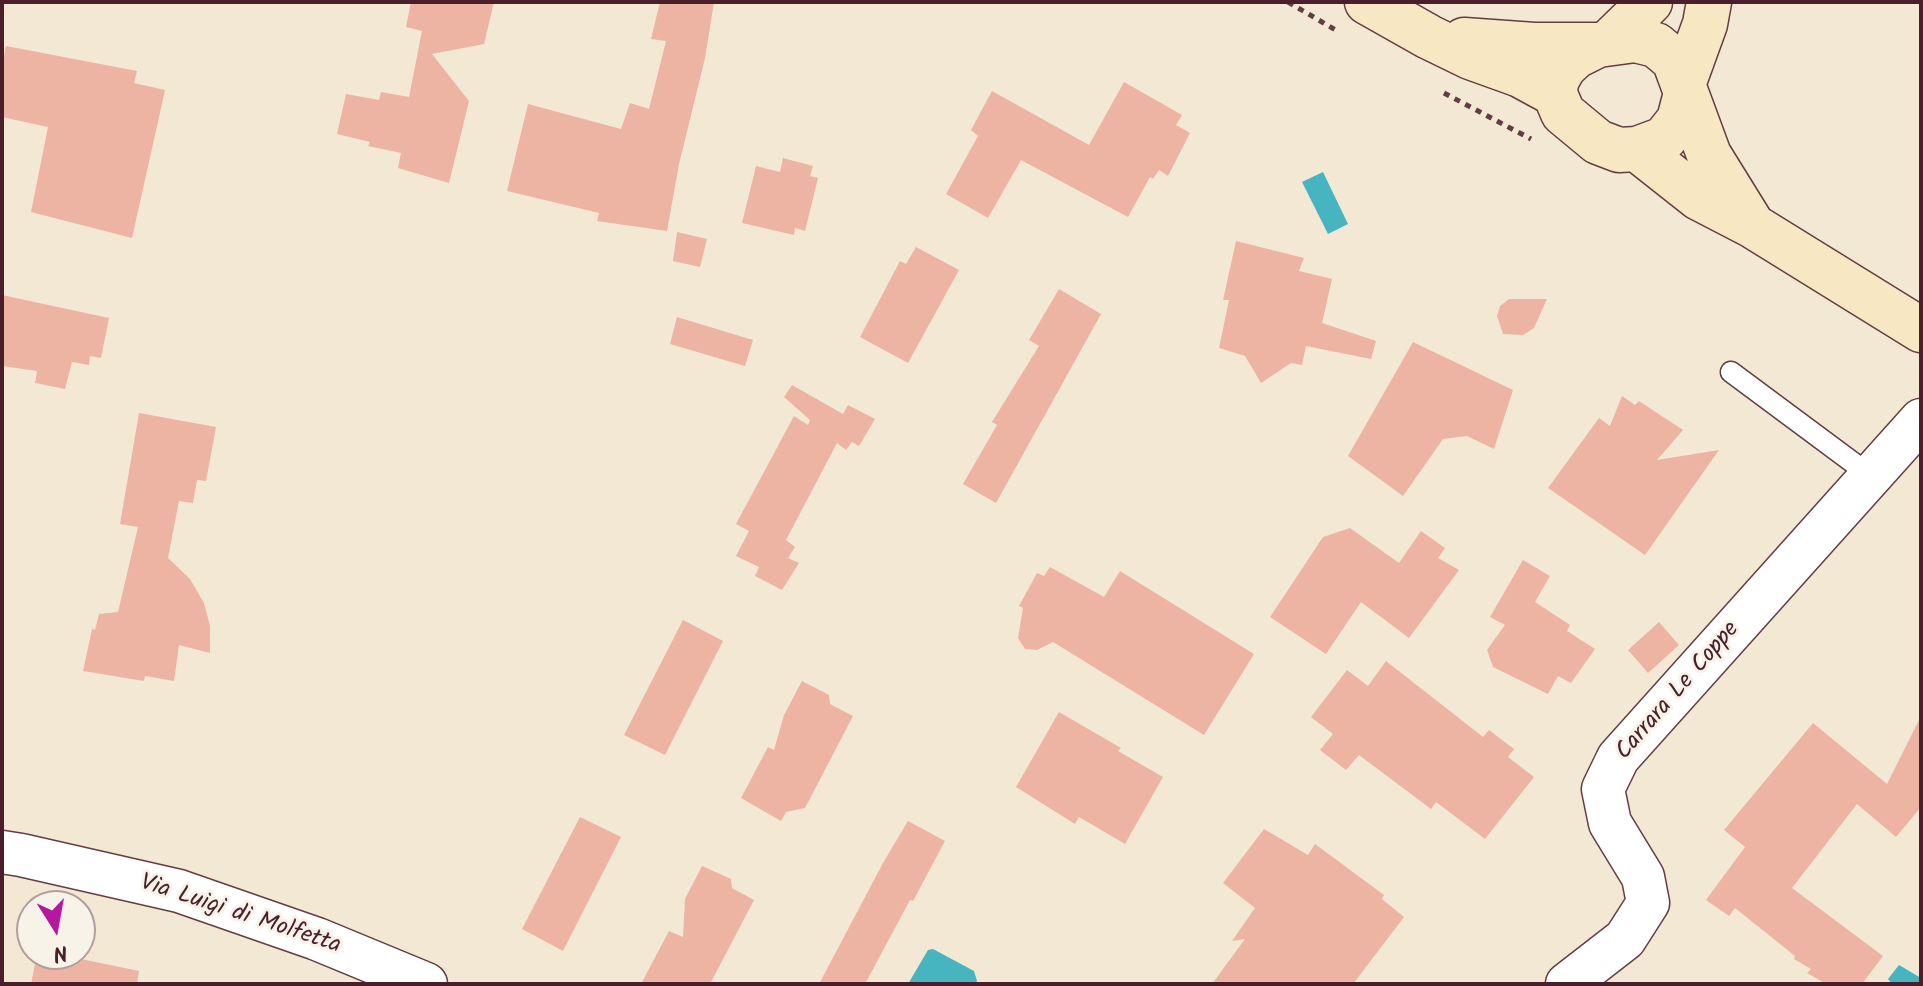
<!DOCTYPE html>
<html>
<head>
<meta charset="utf-8">
<style>
	body { margin:0 }
	#map { position:relative; width:1923px; height:986px; overflow:hidden; background:#f3e8d3; font-family:Kalam,sans-serif }
	canvas { display:block }
	.frame { position:absolute; inset:0; border:4px solid #4a1f2b; pointer-events:none }
	.north { position:absolute; left:16px; top:890px; width:80px; height:80px; box-sizing:border-box; background:#f7f3e8; border:2px solid #b29e9c; border-radius:50%; rotate:169deg; font-size:22px; font-weight:700; line-height:32px; text-align:center; color:#4a1f2b }
	.north::after { content:''; display:block; margin:auto; width:28px; height:36px; background:#b5179e; clip-path:polygon(50% 0,100% 100%,50% 72%,0 100%) }
</style>
</head>
<body>
<div id="map">
<canvas width="1923" height="986"></canvas>
<div class="frame"></div>
<div class="north">N</div>
</div>
<script>
const c = document.querySelector('canvas').getContext('2d');
c.lineJoin = 'round';
function paint(path, color) {
  c.fillStyle = color;
  c.fill(path, 'evenodd');
}
function poly(rows) {
  const path = new Path2D();
  for (const r of rows) {
    path.moveTo(r[0], r[1]);
    for (let i = 2; i < r.length; i += 2) path.lineTo(r[i], r[i + 1]);
  }
  return path;
}
function stroke(path, color, width, dash) {
  c.strokeStyle = color;
  c.lineWidth = width;
  c.lineCap = dash ? 'butt' : 'round';
  c.setLineDash(dash || []);
  c.stroke(path);
}
function write(font, color, halo, rows, align = 'center') {
  c.font = font + ' Kalam,sans-serif';
  c.lineWidth = 6;
  c.setLineDash([]);
  c.textBaseline = 'middle';
  c.strokeStyle = halo;
  c.fillStyle = color;
  for (const [text, x, y, turn = 0] of rows) {
    c.save();
    c.translate(x, y);
    c.rotate((+turn || 0) * Math.PI / 180);
    c.textAlign = isNaN(turn) ? turn : align;
    if (halo) c.strokeText(text, 0, 0);
    c.fillText(text, 0, 0);
    c.restore();
  }
}
paint(poly([
	[1323,172,1348,224,1328,234,1302,182],
	[933,949,974,971,977,981,975,984,908,984,928,950],
	[1899,965,1921,978,1921,984,1892,984,1888,979]
]), '#46b5bf');
paint(poly([
	[411,2,494,2,484,44,432,54,469,101,449,183,398,168,401,153,368,146,370,142,337,134,346,94,379,100,381,92,409,97,422,31,406,27],
	[660,2,714,2,705,58,679,164,667,231,597,221,599,213,507,191,528,104,621,129,630,103,649,109,666,41,651,39],
	[6,46,137,71,134,83,165,90,132,238,31,212,48,127,2,117,2,66],
	[1124,82,1182,115,1176,125,1190,133,1168,176,1159,170,1153,179,1150,177,1128,217,1021,160,988,218,946,194,978,136,971,130,992,91,1089,145],
	[783,158,813,166,810,176,818,178,805,231,795,228,794,235,742,223,756,166,780,172],
	[677,232,707,239,700,267,673,261],
	[1236,241,1304,258,1299,271,1332,279,1322,323,1376,341,1371,359,1306,346,1302,365,1291,363,1261,383,1245,356,1219,348,1229,300,1223,300],
	[916,247,959,270,908,363,860,337,900,261,906,264],
	[1059,289,1101,314,996,503,963,484,997,425,992,422,1039,346,1029,340],
	[2,295,109,318,101,358,90,356,89,365,72,362,65,389,35,383,37,371,2,366],
	[1509,299,1547,299,1534,328,1523,335,1503,334,1497,316,1500,306],
	[677,317,753,340,745,366,670,344],
	[1413,342,1513,390,1494,449,1467,436,1443,439,1403,496,1348,456],
	[792,385,843,414,848,405,875,419,859,446,852,442,846,450,837,443,786,540,795,547,788,558,799,563,782,590,755,576,759,567,736,556,749,531,736,524,794,416,808,425,810,420,784,397],
	[1622,396,1635,405,1639,401,1683,430,1657,460,1719,450,1645,555,1548,488,1599,418,1610,426],
	[139,413,216,427,206,481,197,480,193,503,179,501,168,558,190,579,204,603,210,626,210,653,179,645,174,681,145,676,144,681,83,671,92,629,95,630,99,614,118,612,138,527,120,524],
	[1350,528,1399,563,1421,531,1445,548,1438,558,1459,570,1409,638,1361,602,1326,654,1270,617,1323,537],
	[1523,560,1550,576,1535,602,1570,625,1567,631,1595,649,1571,683,1558,676,1548,694,1493,667,1487,650,1505,625,1490,617],
	[1050,567,1104,597,1120,571,1254,654,1204,735,1053,642,1037,650,1025,649,1018,638,1023,608,1019,606,1037,573,1044,576],
	[683,620,723,641,665,755,624,735],
	[1659,622,1679,645,1648,673,1628,650],
	[1386,661,1483,737,1489,730,1514,749,1508,757,1534,777,1485,839,1436,802,1431,809,1359,755,1346,770,1320,750,1333,734,1311,717,1347,670,1368,686],
	[802,681,829,695,830,704,853,716,805,808,786,812,781,821,741,798,768,747,774,750,784,715],
	[1059,712,1121,748,1118,751,1163,777,1125,844,1079,817,1075,824,1016,787],
	[1921,716,1921,807,1896,837,1857,804,1792,888,1883,956,1862,984,1826,984,1807,973,1811,969,1794,959,1795,956,1735,908,1729,916,1706,900,1745,847,1724,830,1813,723,1887,784],
	[580,817,621,837,563,951,522,929],
	[908,821,945,841,913,901,910,900,865,984,819,984,883,863],
	[1264,829,1308,855,1315,844,1384,895,1382,899,1404,917,1353,984,1212,984,1245,939,1232,941,1255,908,1223,883],
	[702,866,731,879,732,888,754,900,710,984,641,984,669,931,683,937,685,899],
	[37,954,57,954,139,971,137,984,31,984]
]), '#edb4a3');
const lane = poly([
	[1731,372,1871,476]
]);
const street = poly([
	[2,852,21,855,179,891,317,939,426,984],
	[1567,984,1625,939,1648,903,1643,877,1610,823,1603,789,1618,758,1921,420]
]);
const secondary = poly([
	[1367,2,1429,37,1470,57,1520,75,1555,94],
	[1464,40,1534,45,1598,45],
	[1609,42,1650,2],
	[1684,82,1705,24,1709,2],
	[1685,97,1679,120,1664,139,1637,149,1619,150,1598,142,1563,113,1555,94,1556,81,1564,67,1576,56,1598,45,1635,40,1656,45,1674,60,1709,155,1753,226],
	[1637,149,1699,198,1753,226,1921,330]
]);
stroke(lane, '#633d44', 23);
stroke(street, '#633d44', 45);
stroke(secondary, '#633d44', 47);
stroke(poly([
	[1288,2,1339,32],
	[1444,93,1531,139]
]), '#633d44', 5, [6, 6]);
stroke(lane, '#fff', 20);
stroke(street, '#fff', 42);
stroke(secondary, '#f7e8c3', 44);
write('24px', '#4a1f2b', '#f7f3e8', [
	["Carrara Le Coppe",1679,692,-49],
	["Via Luigi di Molfetta",240,916,18]
]);
</script>
</body>
</html>
